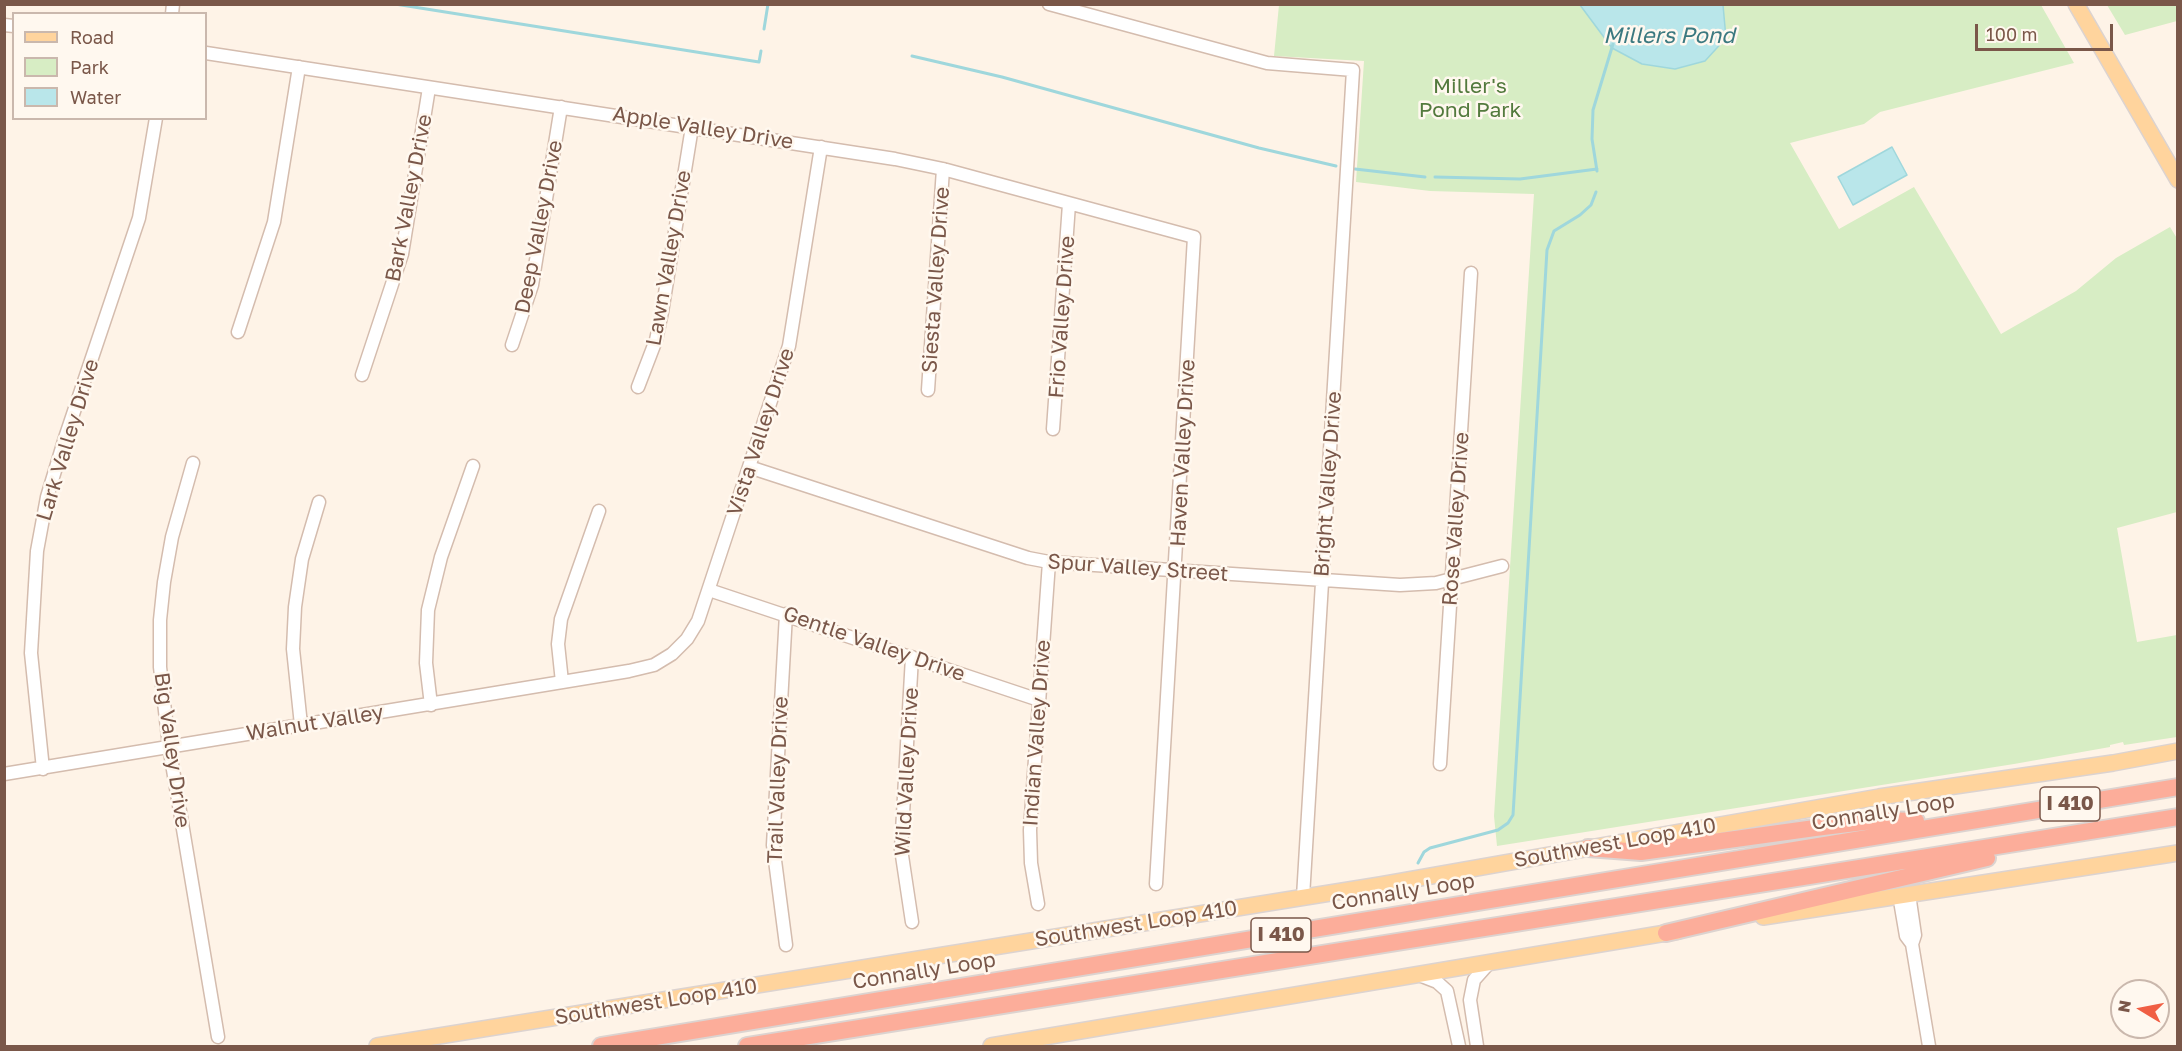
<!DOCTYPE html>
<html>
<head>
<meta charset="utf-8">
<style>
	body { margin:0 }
	#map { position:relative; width:2182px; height:1051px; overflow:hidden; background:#fef3e7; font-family:"Golos Text",sans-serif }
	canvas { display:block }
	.frame { position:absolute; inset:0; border:6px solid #7a5749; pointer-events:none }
	.legend { position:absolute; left:12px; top:12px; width:195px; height:108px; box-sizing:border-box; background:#fff8ef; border:2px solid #cab8ad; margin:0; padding:8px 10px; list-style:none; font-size:18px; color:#7a5749 }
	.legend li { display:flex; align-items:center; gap:12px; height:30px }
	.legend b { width:30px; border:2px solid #cab8ad }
	.north { position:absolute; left:2110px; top:979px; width:60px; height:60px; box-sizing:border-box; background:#fff8ef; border:2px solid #cab8ad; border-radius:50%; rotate:280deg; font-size:16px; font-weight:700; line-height:24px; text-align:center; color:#7a5749 }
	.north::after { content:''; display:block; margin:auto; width:21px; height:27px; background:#f05f44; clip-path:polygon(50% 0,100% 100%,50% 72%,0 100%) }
	.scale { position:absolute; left:1975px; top:24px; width:138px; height:27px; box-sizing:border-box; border:3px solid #7a5749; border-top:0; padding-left:8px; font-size:18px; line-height:21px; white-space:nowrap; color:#7a5749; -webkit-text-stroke:4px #fff8ef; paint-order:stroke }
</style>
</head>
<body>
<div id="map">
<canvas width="2182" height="1051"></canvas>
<div class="frame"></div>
<ul class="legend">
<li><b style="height:8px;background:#ffd49d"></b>Road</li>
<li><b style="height:16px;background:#d7edc4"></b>Park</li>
<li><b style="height:16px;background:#b9e6ea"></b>Water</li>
</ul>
<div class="north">N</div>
<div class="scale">100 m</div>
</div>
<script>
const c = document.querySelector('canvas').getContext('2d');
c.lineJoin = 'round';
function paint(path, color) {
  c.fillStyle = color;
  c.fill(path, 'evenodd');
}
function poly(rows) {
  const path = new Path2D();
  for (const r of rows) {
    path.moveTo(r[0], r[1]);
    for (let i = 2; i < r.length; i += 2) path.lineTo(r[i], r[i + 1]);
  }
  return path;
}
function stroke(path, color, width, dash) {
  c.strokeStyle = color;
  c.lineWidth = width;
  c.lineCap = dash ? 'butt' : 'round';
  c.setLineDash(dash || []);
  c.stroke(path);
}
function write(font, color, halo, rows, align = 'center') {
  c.font = font + ' "Golos Text",sans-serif';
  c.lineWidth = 5;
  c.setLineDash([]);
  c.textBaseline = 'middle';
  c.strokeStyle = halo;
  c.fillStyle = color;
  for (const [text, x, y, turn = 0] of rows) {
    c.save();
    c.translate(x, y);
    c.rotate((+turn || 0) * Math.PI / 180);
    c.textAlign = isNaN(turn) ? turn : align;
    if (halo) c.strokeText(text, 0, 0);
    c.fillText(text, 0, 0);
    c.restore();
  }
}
paint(poly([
	[1279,5,2041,5,2074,63,1880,112,1864,124,1790,143,1839,229,1914,187,2001,334,2076,291,2116,258,2170,227,2178,240,2177,512,2117,528,2137,642,2177,635,2177,737,2124,745,2123,742,2110,745,2110,747,2014,764,1497,846,1494,816,1534,194,1430,191,1356,182,1364,61,1274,56],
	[2107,5,2177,5,2177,21,2125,35]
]), '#d7edc4');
const water = poly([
	[1580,5,1723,5,1726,38,1705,61,1675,69,1642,64,1612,48,1580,5],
	[1892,147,1907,175,1853,205,1838,177,1892,147]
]);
paint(water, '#b9e6ea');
stroke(water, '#9fd7dc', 1.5);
stroke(poly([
	[395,4,759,62,761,51],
	[764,29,768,4],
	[912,56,1002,77,1259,148,1336,166],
	[1355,169,1425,177],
	[1597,171,1592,139,1593,110,1613,44],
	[1435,177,1520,179,1597,169],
	[1418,863,1424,852,1430,848,1498,830,1508,823,1513,815,1547,250,1554,231,1580,215,1591,205,1596,192]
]), '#9fd7dc', 3);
const minor = poly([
	[1049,4,1267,63,1353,70,1303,897],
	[172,14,173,4],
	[4,25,14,26],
	[206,53,895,159,943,169,1194,237,1156,884],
	[238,332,274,222,299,67],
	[512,345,532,285,561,107],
	[362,375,402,254,429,88],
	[638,387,656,340,662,312,692,127],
	[928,390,943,169],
	[1053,429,1069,204],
	[193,463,172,537,164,582,160,620,160,667,169,746,218,1037],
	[749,467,1028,558,1049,562,1400,585,1436,583,1502,566],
	[709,590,1039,700],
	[562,682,558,644,561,619,599,511],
	[431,705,426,663,428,610,441,557,473,466],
	[301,725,293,649,295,607,302,559,319,502],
	[1440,764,1471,273],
	[43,769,31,653,37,551,47,497,64,441,139,218,156,118],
	[4,774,629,671,654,665,672,654,687,639,698,621,789,346,821,147],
	[1909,894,1915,935,1912,944],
	[1899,895,1906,936,1912,944,1929,1046],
	[1038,904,1031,863,1030,830,1049,562],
	[912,922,901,849,912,657],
	[786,945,773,845,786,614],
	[1419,975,1437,982,1447,991,1459,1046],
	[1477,1046,1470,1000,1474,980,1490,962]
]);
const major = poly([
	[2076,4,2178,180],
	[1763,917,2178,853],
	[377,1046,1380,885,1879,797,2113,763,2178,751],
	[991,1046,1678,931]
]);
const highway = poly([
	[1588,848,1641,852,1815,828,1880,820,1916,821],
	[1666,933,1987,858],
	[601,1046,2178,787],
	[747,1046,2178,817]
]);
stroke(minor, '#d4bcae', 15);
stroke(major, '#dcd3d0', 18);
stroke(highway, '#dcd3d0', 20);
stroke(minor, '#fff', 12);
stroke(major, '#ffd49d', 15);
stroke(highway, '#fcad9a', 16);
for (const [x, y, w] of [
	[2070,804,60],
	[1281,935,60]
]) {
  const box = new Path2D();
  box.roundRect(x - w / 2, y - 17, w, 34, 4.5);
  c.fillStyle = '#fff8ef';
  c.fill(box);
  stroke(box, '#7a5749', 1.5);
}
write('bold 20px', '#7a5749', null, [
	["I 410",2070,804],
	["I 410",1281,935]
]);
write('21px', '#537a3d', '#fff8ef', [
	["Miller's",1470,86],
	["Pond Park",1470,110]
]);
write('21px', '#7a5749', '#fff8ef', [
	["Apple Valley Drive",703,128,9],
	["Bark Valley Drive",409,198,-79],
	["Deep Valley Drive",539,227,-79],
	["Lawn Valley Drive",669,258,-80],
	["Siesta Valley Drive",936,280,-86],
	["Frio Valley Drive",1062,317,-86],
	["Vista Valley Drive",761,432,-72],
	["Lark Valley Drive",68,440,-73],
	["Haven Valley Drive",1183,453,-87],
	["Bright Valley Drive",1328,484,-86],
	["Rose Valley Drive",1456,519,-86],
	["Spur Valley Street",1138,568,4],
	["Gentle Valley Drive",874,644,19],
	["Walnut Valley",315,723,-9],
	["Indian Valley Drive",1037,733,-86],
	["Big Valley Drive",172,750,82],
	["Wild Valley Drive",907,772,-87],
	["Trail Valley Drive",778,780,-88],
	["Connally Loop",1883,812,-9],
	["Southwest Loop 410",1615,843,-10],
	["Connally Loop",1403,892,-9],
	["Southwest Loop 410",1136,924,-9],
	["Connally Loop",924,971,-9],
	["Southwest Loop 410",656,1002,-9]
]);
write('italic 22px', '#3b7980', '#fff8ef', [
	["Millers Pond",1669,36]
]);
</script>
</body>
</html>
